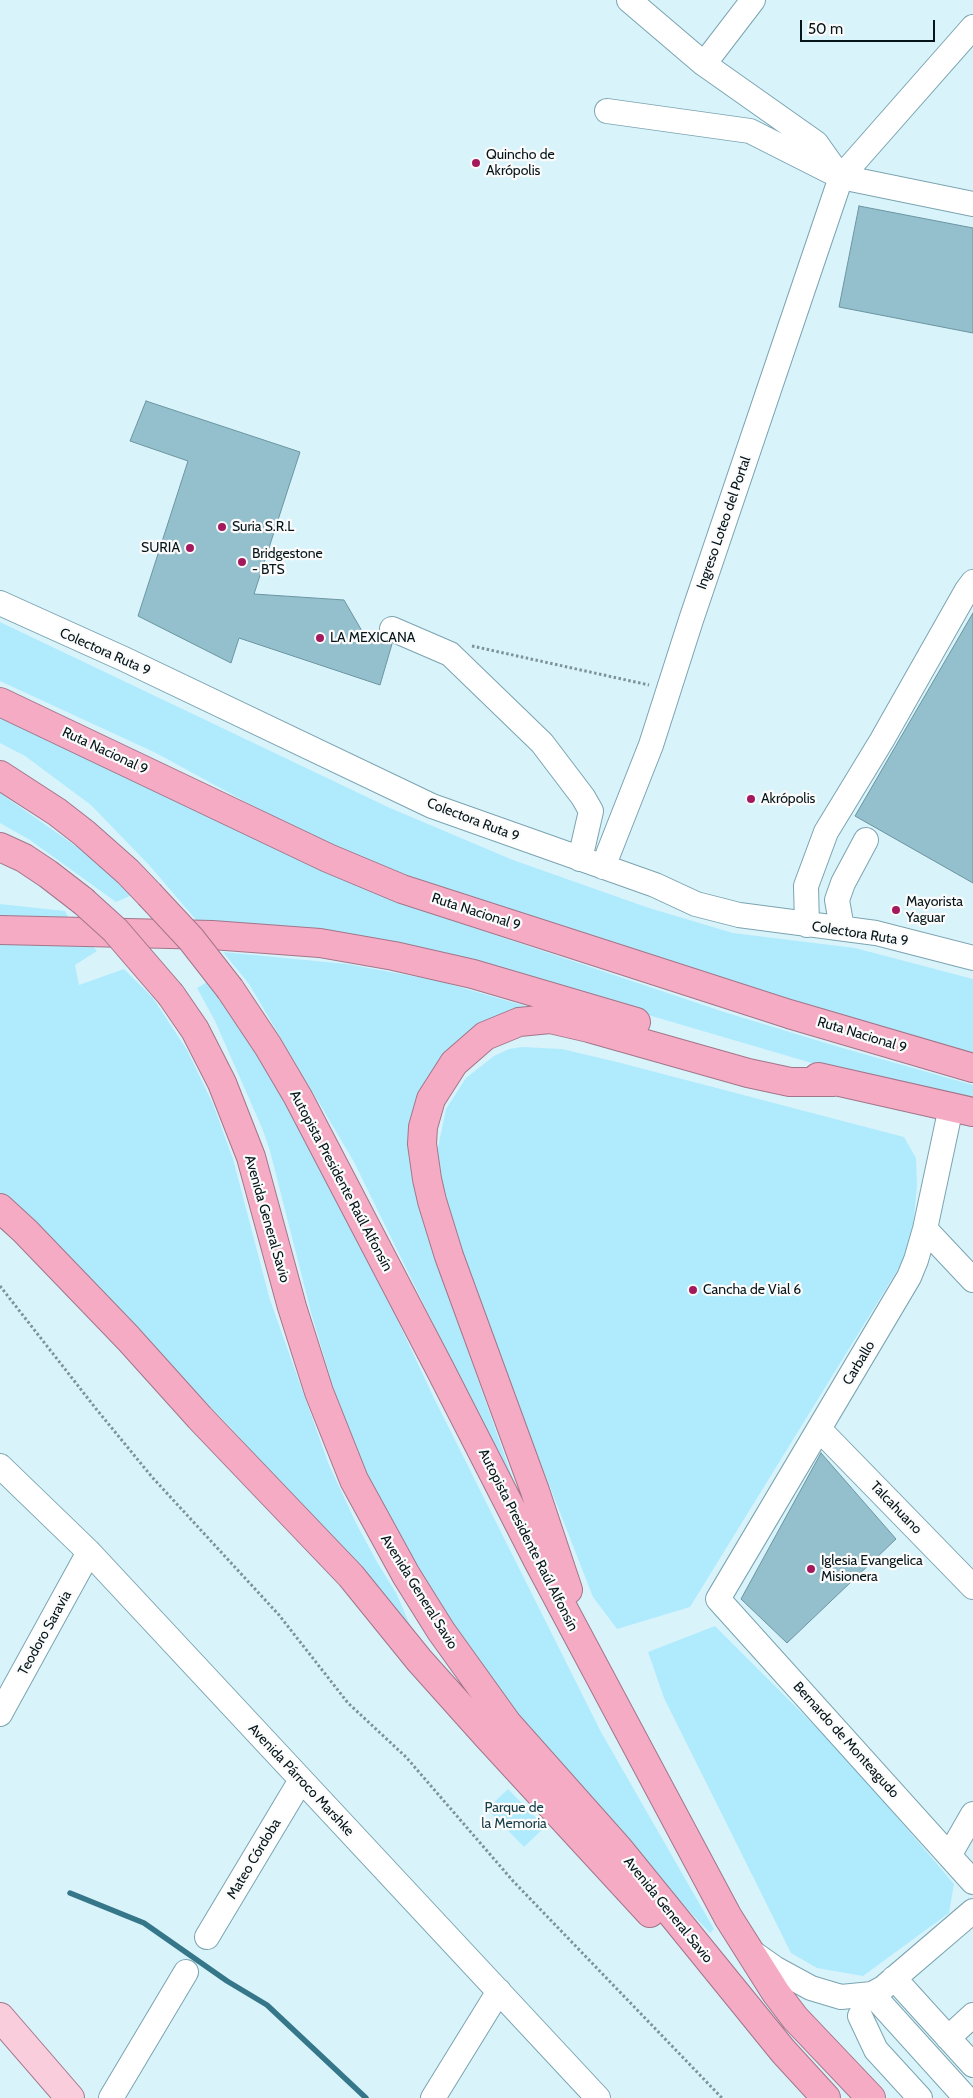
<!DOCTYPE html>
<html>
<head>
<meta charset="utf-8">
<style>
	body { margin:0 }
	#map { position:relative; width:973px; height:2098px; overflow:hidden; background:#d9f3fb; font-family:Cabin,sans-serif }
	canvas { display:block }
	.scale { position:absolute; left:800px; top:20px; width:135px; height:22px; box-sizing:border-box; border:2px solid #05151a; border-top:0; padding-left:6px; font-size:15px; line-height:18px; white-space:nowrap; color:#05151a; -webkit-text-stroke:4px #fbfbfb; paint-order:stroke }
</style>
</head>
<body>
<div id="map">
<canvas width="973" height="2098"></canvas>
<div class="scale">50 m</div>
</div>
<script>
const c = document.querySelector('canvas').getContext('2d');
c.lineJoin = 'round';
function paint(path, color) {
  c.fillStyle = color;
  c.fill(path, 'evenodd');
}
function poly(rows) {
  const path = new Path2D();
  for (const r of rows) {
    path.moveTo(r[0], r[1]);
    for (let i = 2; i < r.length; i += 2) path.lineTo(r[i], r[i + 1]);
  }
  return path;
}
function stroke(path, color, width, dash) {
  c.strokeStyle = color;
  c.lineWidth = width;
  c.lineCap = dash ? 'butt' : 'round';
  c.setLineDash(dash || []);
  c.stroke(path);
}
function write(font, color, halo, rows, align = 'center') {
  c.font = font + ' Cabin,sans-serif';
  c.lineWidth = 4.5;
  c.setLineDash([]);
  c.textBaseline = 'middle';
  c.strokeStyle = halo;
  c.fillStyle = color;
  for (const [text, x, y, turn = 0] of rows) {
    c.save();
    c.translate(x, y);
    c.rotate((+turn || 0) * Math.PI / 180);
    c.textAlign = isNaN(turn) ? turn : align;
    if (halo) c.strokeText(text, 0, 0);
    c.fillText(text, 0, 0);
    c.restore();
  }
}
paint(poly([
	[0,622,390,808,513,860,649,908,733,933,855,948,973,979,973,1056,522,918,378,865,301,832,156,753,0,681],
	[0,715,246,834,400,903,724,1012,839,1047,973,1085,973,1102,856,1076,621,1007,309,929,197,921,150,866,91,805,25,756,0,743],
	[0,793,93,858,134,894,116,902,30,840,0,823],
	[0,904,65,911,70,920,0,920],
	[90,943,97,951,75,965,79,985,124,969,153,998,187,1050,213,1104,233,1159,270,1300,329,1465,356,1523,377,1562,396,1593,412,1629,335,1546,233,1430,0,1192,0,945],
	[223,952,347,964,439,981,529,1007,499,1017,451,1049,415,1180,430,1244,531,1530,454,1366,354,1162,249,984],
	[209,981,261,1060,291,1109,350,1219,433,1396,601,1732,714,1929,710,1933,621,1839,486,1683,385,1514,343,1420,312,1316,270,1151,262,1128,215,1021,197,988],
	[522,1047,562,1049,621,1063,904,1137,916,1158,917,1185,914,1217,910,1239,903,1261,690,1607,617,1629,593,1597,471,1285,447,1208,437,1152,446,1109,466,1078,494,1056,509,1049],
	[715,1626,845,1756,954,1884,949,1913,863,1976,817,1968,791,1953,664,1698,648,1652],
	[508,1789,545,1827,524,1847,487,1809]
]), '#b0ebfd');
stroke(poly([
	[70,1893,144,1923,227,1981,267,2005,366,2098]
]), '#357689', 5.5);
const building = poly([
	[859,206,973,228,973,333,839,307,859,206],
	[146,401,300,452,254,594,344,600,362,631,392,644,380,685,239,638,231,663,138,616,188,461,130,441,146,401],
	[973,613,973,883,855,816,973,613],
	[821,1453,896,1539,787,1643,741,1599,821,1453]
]);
paint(building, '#94bfcc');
stroke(building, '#6b95a1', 1);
const minor = poly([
	[629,0,704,64,816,143,838,174],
	[704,64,753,0],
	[607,111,750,131,841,177,973,204],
	[0,603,124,659,432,806,655,885,696,904,739,915,876,933,973,958],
	[392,629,450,654,542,743,583,797,591,811,580,859],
	[603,867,651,745,691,620,841,177,973,27],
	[807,925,806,886,826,832,882,740,967,590,973,582],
	[842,928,837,900,843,883,866,840],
	[951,1107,925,1229,916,1260,909,1277,718,1599,973,1882],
	[925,1229,973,1280],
	[819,1429,973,1587],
	[0,1466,89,1552,598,2098],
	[0,1714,89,1552],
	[950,1854,973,1814],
	[207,1937,301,1780],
	[752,1952,776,1969,811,1988,841,1997,872,1994,883,1988,973,1911],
	[894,1978,973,2065],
	[872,1994,966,2098],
	[860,2016,876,2050,920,2098],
	[948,2038,973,2015],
	[111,2098,186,1972],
	[433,2098,499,1991]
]);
const major = poly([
	[0,2017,70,2098]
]);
const highway = poly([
	[0,702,328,858,402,889,789,1014,973,1068],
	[0,775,57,812,84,833,128,872,149,894],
	[0,847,24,858,48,874,83,901],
	[0,930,212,935,320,943,394,956,473,974,636,1022],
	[230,989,268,1046,298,1097,440,1369,538,1561,728,1917,776,1993,795,2018,871,2098],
	[171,995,195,1030,222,1083,251,1157,292,1307,319,1392,354,1480,406,1575,441,1631,507,1723,619,1849,783,2051,826,2098],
	[818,1077,973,1112],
	[0,1208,25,1231,128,1338,200,1418,351,1576,419,1660,487,1736,650,1913],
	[568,1590,535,1491,449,1256,432,1201,427,1179,422,1144,423,1127,431,1099,454,1063,485,1036,519,1022,550,1019,589,1028,748,1073,790,1082,834,1082]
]);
stroke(minor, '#7aa4b0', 26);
stroke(major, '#a27689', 30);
stroke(highway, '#a27689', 30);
stroke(poly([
	[472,646,649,685],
	[0,1286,97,1410,152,1477,279,1615,348,1703,406,1757,513,1881,722,2098]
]), '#7d9399', 3, [2.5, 2.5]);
stroke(minor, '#fff', 24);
stroke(major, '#facddc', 28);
stroke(highway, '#f6abc5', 28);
const highwayBridge = poly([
	[149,894,191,939,230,989],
	[83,901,115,930,171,995]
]);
stroke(highwayBridge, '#a27689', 30, []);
stroke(highwayBridge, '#f6abc5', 28);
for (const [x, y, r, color] of [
	[476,163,5,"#a4185e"],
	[222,527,5,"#a4185e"],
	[190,548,5,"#a4185e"],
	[242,562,5,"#a4185e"],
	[320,638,5,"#a4185e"],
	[751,799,5,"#a4185e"],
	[896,910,5,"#a4185e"],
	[693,1290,5,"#a4185e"],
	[811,1569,5,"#a4185e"]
]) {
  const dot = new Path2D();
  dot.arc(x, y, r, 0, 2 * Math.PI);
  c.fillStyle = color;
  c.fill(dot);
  stroke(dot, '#fbfbfb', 2);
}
write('14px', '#05151a', '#fbfbfb', [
	["Quincho de",486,155],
	["Akrópolis",486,171],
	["Suria S.R.L",232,527],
	["SURIA",180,548,"right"],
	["Bridgestone",252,554],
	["- BTS",252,570],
	["LA MEXICANA",330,638],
	["Akrópolis",761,799],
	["Mayorista",906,902],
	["Yaguar",906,918],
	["Cancha de Vial 6",703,1290],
	["Iglesia Evangelica",821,1561],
	["Misionera",821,1577]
], 'left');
write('14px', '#05151a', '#fbfbfb', [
	["Ingreso Loteo del Portal",724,523,-71],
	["Colectora Ruta 9",105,652,24],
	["Ruta Nacional 9",105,751,25],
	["Colectora Ruta 9",473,820,21],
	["Ruta Nacional 9",476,912,18],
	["Colectora Ruta 9",860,934,9],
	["Ruta Nacional 9",862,1035,17],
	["Autopista Presidente Raúl Alfonsín",341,1181,62],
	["Avenida General Savio",267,1219,74],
	["Carballo",859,1363,-59],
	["Talcahuano",896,1508,46],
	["Autopista Presidente Raúl Alfonsín",528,1540,63],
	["Avenida General Savio",419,1592,58],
	["Teodoro Saravia",45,1633,-61],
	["Bernardo de Monteagudo",846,1740,48],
	["Avenida Párroco Marshke",301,1780,47],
	["Mateo Córdoba",254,1859,-59],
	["Avenida General Savio",668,1910,51]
]);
write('14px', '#163e49', '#fbfbfb', [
	["Parque de",514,1808],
	["la Memoria",514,1824]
]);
</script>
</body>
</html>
